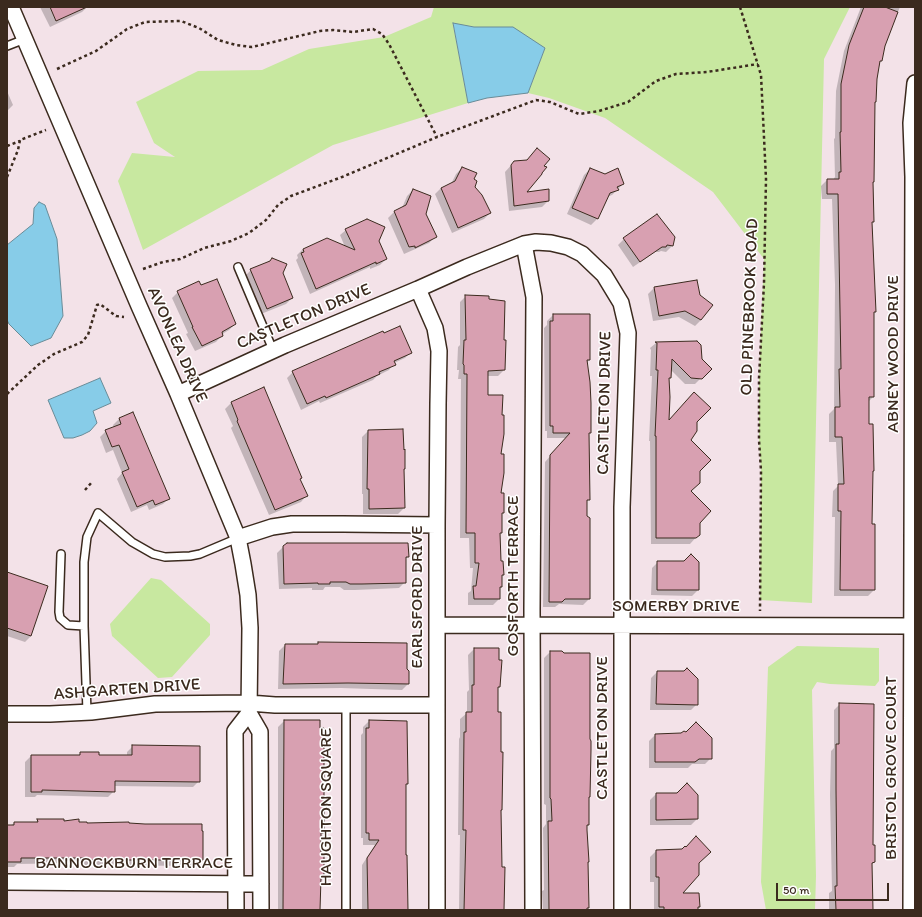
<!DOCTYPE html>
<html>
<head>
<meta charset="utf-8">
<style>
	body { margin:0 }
	#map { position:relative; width:922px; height:917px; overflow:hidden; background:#f3e2e8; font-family:Itim,sans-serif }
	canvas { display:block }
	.frame { position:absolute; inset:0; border:8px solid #3b2a1e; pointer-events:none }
	.scale { position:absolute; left:776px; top:883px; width:113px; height:18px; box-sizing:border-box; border:2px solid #3b2a1e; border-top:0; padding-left:5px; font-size:12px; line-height:14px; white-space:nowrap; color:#3b2a1e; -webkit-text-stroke:3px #fff; paint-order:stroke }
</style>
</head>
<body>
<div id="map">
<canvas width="922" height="917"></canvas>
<div class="frame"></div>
<div class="scale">50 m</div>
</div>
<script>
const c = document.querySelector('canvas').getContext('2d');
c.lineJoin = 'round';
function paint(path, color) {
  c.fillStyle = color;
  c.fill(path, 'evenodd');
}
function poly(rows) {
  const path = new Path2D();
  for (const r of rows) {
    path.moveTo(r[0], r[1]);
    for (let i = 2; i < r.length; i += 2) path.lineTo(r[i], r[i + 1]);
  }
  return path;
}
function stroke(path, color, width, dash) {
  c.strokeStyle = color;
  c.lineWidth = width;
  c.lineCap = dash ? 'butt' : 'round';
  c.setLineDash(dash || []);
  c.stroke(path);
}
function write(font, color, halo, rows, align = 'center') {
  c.font = font + ' Itim,sans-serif';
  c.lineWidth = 3;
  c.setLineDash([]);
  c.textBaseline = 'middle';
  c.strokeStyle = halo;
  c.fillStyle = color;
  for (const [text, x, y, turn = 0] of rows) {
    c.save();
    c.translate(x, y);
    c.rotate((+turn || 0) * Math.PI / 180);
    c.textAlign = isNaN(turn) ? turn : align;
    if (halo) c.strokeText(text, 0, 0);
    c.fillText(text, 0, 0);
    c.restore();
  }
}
paint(poly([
	[434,7,850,7,824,59,812,603,760,600,761,471,759,439,759,378,764,259,713,192,605,118,549,98,528,93,545,48,474,27,453,24,468,103,333,145,143,250,118,181,132,153,175,157,154,143,136,102,198,71,262,70,309,49,384,37,431,17],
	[151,578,161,580,210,624,210,635,172,677,158,678,112,636,110,624],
	[797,646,879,648,879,681,875,686,830,684,817,682,812,690,816,876,815,910,766,910,761,882,768,667]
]), '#c8e8a0');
const water = poly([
	[453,23,474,27,513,27,545,48,528,93,487,98,468,103,453,23],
	[39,202,45,205,57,239,63,316,51,338,31,346,9,324,7,320,7,245,33,224,34,208,39,202],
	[100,378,111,403,93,411,97,423,90,431,82,435,73,438,64,438,48,400,100,378]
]);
paint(water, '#87cce8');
stroke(water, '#698b97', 1);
paint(poly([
	[40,7,87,7,82,12,50,27],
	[861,7,900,7,884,46,876,79,875,102,874,104,871,222,873,397,868,402,868,425,873,471,872,473,872,525,874,590,868,596,834,596,835,517,832,517,833,491,838,486,836,442,829,442,829,414,834,409,835,285,832,199,822,199,821,186,827,180,833,180,835,177,834,139,835,138,836,91,844,51],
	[7,91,13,105,7,111],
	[514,162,524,193,548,201,542,207,509,211,505,172],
	[462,168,473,180,473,188,490,213,484,219,452,233,435,194,441,188,451,184,456,174],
	[590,169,623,184,612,195,607,197,597,219,591,225,567,214,584,175],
	[413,190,435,237,429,243,404,254,388,218,394,212,402,208,407,196],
	[346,230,378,241,386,259,380,265,370,269,370,267,310,294,296,260,298,258,297,255,303,249,345,247,340,235],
	[673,238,672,246,666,252,661,251,659,252,655,252,633,267,618,245,624,239],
	[272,259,292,298,286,304,261,314,245,276,251,270,267,263],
	[696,281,699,296,701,320,695,326,679,317,653,321,648,294,654,288],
	[178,292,235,324,229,330,224,333,216,342,195,351,186,334,188,333,172,298],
	[466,296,504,370,498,376,487,376,487,396,500,456,499,494,503,512,501,515,501,532,499,534,500,562,503,575,501,576,501,587,499,589,499,599,493,605,468,605,468,593,471,591,473,568,470,568,469,538,460,538,461,379,458,379,459,370,457,370,458,347,460,345,460,302],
	[553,315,589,360,587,363,589,499,586,502,586,517,589,599,583,605,559,604,555,607,543,607,545,462,566,438,547,438,547,431,545,431,544,328,547,325,547,321],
	[697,342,701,359,710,369,695,384,685,384,670,369,670,378,668,380,668,422,696,422,689,440,690,492,699,522,699,534,690,544,651,544,650,441,649,441,652,376,650,376,651,350,650,348,656,343],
	[411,352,405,358,394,363,389,370,377,376,373,380,320,403,319,401,301,410,287,378,293,372],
	[263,389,306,496,301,502,269,515,231,428,233,426,225,409,231,403],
	[133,414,169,498,163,504,149,510,147,505,131,512,117,479,122,473,113,450,106,453,100,437,106,431,114,428,113,425,119,419],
	[368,431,404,508,398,514,363,514,363,494,362,494,362,437],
	[283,547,408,557,405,559,405,582,399,588,355,590,344,590,340,587,325,587,323,590,312,590,312,588,279,589,277,553],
	[658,562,698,590,692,596,651,595,652,568],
	[7,573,31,636,25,642,7,636],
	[319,643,406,669,408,684,402,690,341,688,278,689,279,651,285,645,316,645],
	[474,649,500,686,497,689,501,810,501,868,504,910,459,910,460,835,458,835,459,739,460,737,460,719,467,713,467,692,469,690,468,655],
	[550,652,564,654,589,654,589,797,588,799,588,825,586,827,588,907,586,910,543,910,542,891,544,890,543,828,546,824,546,805,544,804,544,658],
	[657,672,685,672,697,704,691,710,650,710,651,678],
	[840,704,872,846,874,862,871,865,872,910,829,910,829,893,832,891,830,795,831,751,834,748,834,710],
	[284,721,323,832,320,835,323,878,320,881,319,910,278,910,278,727],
	[369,721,407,784,405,785,405,856,407,910,362,910,362,865,375,845,363,845,363,838,361,838,361,735,363,733,363,727],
	[655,735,711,758,705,764,692,764,688,768,649,768,649,741],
	[133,746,199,781,193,787,114,786,114,791,108,797,37,795,35,797,25,797,25,762,31,756,78,756,81,753,98,756,127,756,127,752],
	[656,794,697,819,691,825,650,825,650,800],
	[38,820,86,824,202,860,196,866,81,865,81,863,17,864,14,867,7,867,7,826,10,826,14,823,35,823],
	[656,851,698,863,681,894,699,906,697,910,654,910,654,882,650,882,650,857]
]), '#0003');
const building = poly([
	[50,7,87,7,56,21,50,7],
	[864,7,885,7,898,12,885,46,882,61,880,61,877,79,876,102,875,102,874,182,873,182,874,222,872,222,876,312,874,312,874,397,869,397,869,424,873,424,874,471,873,471,872,524,875,524,875,590,840,590,841,511,838,511,838,484,844,484,842,437,835,437,835,407,840,407,839,369,841,369,838,194,827,194,827,179,839,179,839,172,841,172,840,132,841,132,841,84,849,45,864,7],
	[537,148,550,159,544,166,547,167,542,173,542,174,527,192,549,189,549,201,514,206,511,165,514,161,527,160,537,148],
	[462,167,477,173,474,179,477,181,475,187,482,195,491,213,458,228,441,188,455,181,462,167],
	[590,168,605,174,618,168,624,184,617,187,619,190,610,193,598,219,572,208,590,168],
	[413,189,431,196,426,214,437,237,415,248,415,246,409,247,394,211,406,205,413,189],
	[657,214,675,237,673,246,667,245,666,247,662,247,640,262,623,238,657,214],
	[367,219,385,227,379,241,387,259,376,264,376,262,316,289,301,253,304,252,303,249,327,238,355,250,345,229,367,219],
	[272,258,287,264,283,273,293,298,267,309,250,269,270,261,272,258],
	[217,279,236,324,222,332,223,336,202,346,192,327,193,327,177,291,199,281,201,285,217,279],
	[697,280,700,295,713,305,701,320,685,311,659,316,654,287,697,280],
	[465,295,489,296,489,299,505,301,504,340,506,340,505,370,488,371,488,395,503,395,502,415,504,415,504,434,501,454,504,454,504,473,501,493,504,493,504,513,502,513,502,533,500,533,501,561,503,561,504,575,502,575,502,587,500,587,500,599,474,599,473,586,476,586,479,563,475,563,475,533,466,533,467,374,464,374,464,365,463,364,464,340,466,340,465,295],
	[553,314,590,314,590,360,587,360,590,382,591,403,591,433,589,433,590,500,587,500,587,516,590,518,590,599,565,599,562,602,549,602,550,455,570,433,553,433,553,426,550,426,550,321,553,321,553,314],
	[400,326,412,353,394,361,396,365,379,372,380,374,326,398,325,396,307,404,292,371,383,331,384,333,400,326],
	[697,341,701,345,702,359,712,369,702,379,691,378,672,359,671,378,669,378,670,397,669,420,694,392,711,408,697,422,697,431,691,440,711,460,700,471,700,483,691,491,711,511,700,523,700,535,696,538,656,538,656,436,655,436,658,370,656,370,657,343,655,342,697,341],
	[264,387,302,478,300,479,308,496,275,510,237,421,238,420,231,402,264,387],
	[133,412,170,499,155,505,153,500,137,507,122,472,129,469,119,445,112,447,105,430,121,424,119,418,133,412],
	[403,429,404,450,405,449,405,469,404,469,405,508,369,509,369,489,367,489,368,430,403,429],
	[287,543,408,543,409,557,406,557,406,583,362,584,350,584,346,582,330,582,330,584,318,584,318,583,284,584,283,546,287,543],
	[691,554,699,562,699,590,657,590,657,561,684,561,691,554],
	[7,572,48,586,31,636,7,628,7,572],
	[318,642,407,643,407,669,409,671,409,684,348,683,283,684,285,644,318,644,318,642],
	[474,648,499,648,499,660,502,660,500,687,498,687,498,712,501,712,501,752,503,752,502,810,501,810,502,867,505,867,504,910,464,910,466,830,463,830,464,732,466,732,466,712,472,712,472,685,474,685,474,648],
	[550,651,562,651,564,653,590,653,590,739,591,741,591,750,590,797,589,797,589,825,587,825,587,830,589,862,588,862,589,908,587,908,587,910,549,910,548,821,552,821,551,799,550,798,550,651],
	[687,668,698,679,698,705,656,704,657,671,684,671,687,668],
	[839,703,874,704,873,845,875,845,875,862,872,863,873,910,836,910,835,886,837,886,836,789,836,744,839,744,839,703],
	[284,720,320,720,320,728,324,728,324,833,321,833,321,852,324,855,324,878,321,878,320,910,283,910,284,720],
	[369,720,407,721,408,784,406,784,406,855,407,855,408,910,368,910,367,858,379,840,369,840,369,833,366,833,366,728,369,728,369,720],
	[696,722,712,738,712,759,699,759,695,762,655,762,655,734,681,733,684,731,686,732,696,722],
	[132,745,200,746,200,782,115,781,115,792,42,790,42,792,31,792,31,755,80,755,80,752,99,752,99,755,132,755,132,745],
	[687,783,698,795,698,819,656,820,656,793,677,793,687,783],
	[37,819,64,819,64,821,79,819,79,822,87,822,87,823,129,822,129,823,145,824,202,824,202,831,203,831,203,860,86,860,86,858,21,858,21,862,7,862,7,825,14,825,14,822,38,822,37,819],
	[696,836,711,852,699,863,699,875,683,893,699,893,700,907,698,907,698,910,664,910,664,907,659,907,659,877,656,877,656,850,682,849,685,846,686,847,696,836]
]);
paint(building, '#d8a0b1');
stroke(building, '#3b2a1e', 1);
const lane = poly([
	[7,46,25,39],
	[238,267,273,350],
	[61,554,59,612,60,618,68,625,84,626],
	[346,705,346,910],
	[87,712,84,626,84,562,87,537,98,513,132,542,153,554,165,557,190,556,200,554,238,538]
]);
const street = poly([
	[11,7,139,306,178,394,238,538,243,564,248,595,250,628,249,713,260,732,261,910],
	[524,244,534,297,532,609,533,910],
	[418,289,435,328,439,351,438,404,437,525,437,910],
	[178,394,285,345,418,289,467,267,524,244,536,242,551,243,568,247,582,254,604,275,621,303,628,333,622,507,622,910],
	[238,538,272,527,292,524,343,524,437,525],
	[437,625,915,626],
	[7,714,50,714,91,712,155,704,249,703,275,705,437,705],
	[7,882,261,884],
	[236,910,235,731,249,713],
	[911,910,913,177,911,123,915,83]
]);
stroke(lane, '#3b2a1e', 10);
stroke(street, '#3b2a1e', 18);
stroke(poly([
	[740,7,761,75,766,179,764,283,759,378,759,440,761,471,760,611],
	[57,69,96,51,127,29,145,22,181,21,199,28,218,40,236,45,252,47,320,31,333,30,353,32,373,29,382,34,389,44,437,137],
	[7,146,20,141],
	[7,177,18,150,20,140,46,130],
	[143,269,163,262,180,259,204,248,231,241,249,233,266,220,278,205,291,196,342,177,437,137,536,100,550,102,579,114,599,111,628,102,656,81,676,74,707,72,758,64],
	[7,394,38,365,54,354,82,342,88,335,97,305,100,304,116,316,124,317],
	[85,490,92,482]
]), '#3b2a1e', 2.5, [3, 3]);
stroke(lane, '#fff', 7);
stroke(street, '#fff', 15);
write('17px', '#3b2a1e', '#fff', [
	["OLD PINEBROOK ROAD",750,307,-88],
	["CASTLETON DRIVE",304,317,-23],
	["AVONLEA DRIVE",177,345,66],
	["ABNEY WOOD DRIVE",894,354,-90],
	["CASTLETON DRIVE",605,403,-89],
	["GOSFORTH TERRACE",514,576,-90],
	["EARLSFORD DRIVE",418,597,-90],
	["SOMERBY DRIVE",676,607],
	["ASHGARTEN DRIVE",127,690,-4],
	["CASTLETON DRIVE",603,728,-90],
	["BRISTOL GROVE COURT",892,768,-90],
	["HAUGHTON SQUARE",327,807,-90],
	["BANNOCKBURN TERRACE",134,864]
]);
</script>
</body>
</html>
